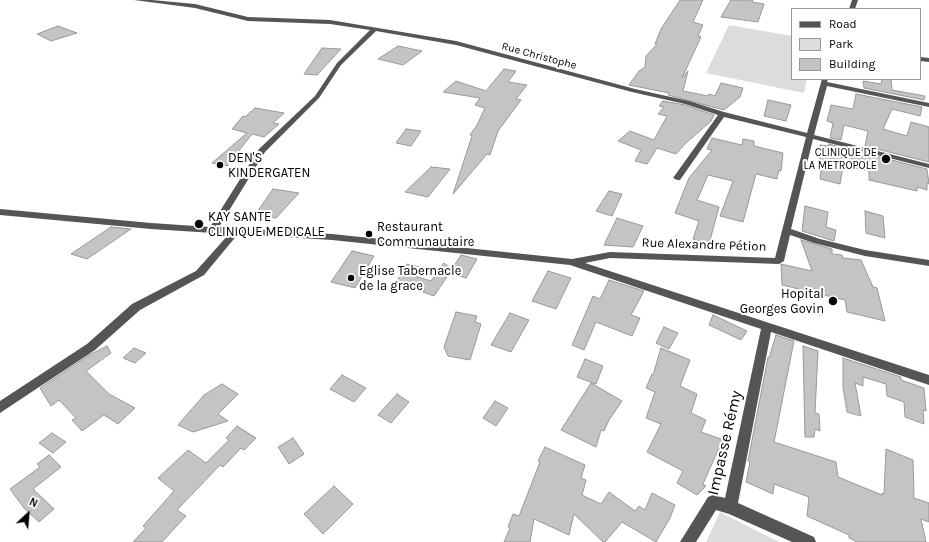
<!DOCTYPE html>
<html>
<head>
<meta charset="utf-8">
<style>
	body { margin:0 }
	#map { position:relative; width:929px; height:542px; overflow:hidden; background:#fff; font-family:Karla,sans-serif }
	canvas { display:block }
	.legend { position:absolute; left:791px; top:8px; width:130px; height:72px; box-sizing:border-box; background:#fff; border:1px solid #999; margin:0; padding:5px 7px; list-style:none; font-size:12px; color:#000 }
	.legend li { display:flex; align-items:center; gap:8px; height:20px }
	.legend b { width:20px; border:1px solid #999 }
	.north { position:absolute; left:8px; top:494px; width:40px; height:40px; -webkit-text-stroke:3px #fff; paint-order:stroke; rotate:26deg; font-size:11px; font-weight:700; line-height:16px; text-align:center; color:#000 }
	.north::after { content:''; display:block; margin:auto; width:14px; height:18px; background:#000; clip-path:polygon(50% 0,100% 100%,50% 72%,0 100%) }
</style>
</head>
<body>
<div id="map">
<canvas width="929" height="542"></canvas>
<ul class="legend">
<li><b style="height:5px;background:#555"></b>Road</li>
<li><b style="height:11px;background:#dcdcdc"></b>Park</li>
<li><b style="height:11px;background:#c4c4c4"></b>Building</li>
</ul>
<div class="north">N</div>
</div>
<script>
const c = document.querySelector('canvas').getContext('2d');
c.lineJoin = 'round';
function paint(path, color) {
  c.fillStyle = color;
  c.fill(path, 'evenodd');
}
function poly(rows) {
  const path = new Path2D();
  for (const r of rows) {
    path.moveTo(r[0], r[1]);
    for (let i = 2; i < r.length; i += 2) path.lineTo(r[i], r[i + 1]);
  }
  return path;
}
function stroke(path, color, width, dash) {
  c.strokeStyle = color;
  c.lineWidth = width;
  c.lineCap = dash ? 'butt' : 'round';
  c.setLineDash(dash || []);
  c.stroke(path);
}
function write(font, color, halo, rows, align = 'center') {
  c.font = font + ' Karla,sans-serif';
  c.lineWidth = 4;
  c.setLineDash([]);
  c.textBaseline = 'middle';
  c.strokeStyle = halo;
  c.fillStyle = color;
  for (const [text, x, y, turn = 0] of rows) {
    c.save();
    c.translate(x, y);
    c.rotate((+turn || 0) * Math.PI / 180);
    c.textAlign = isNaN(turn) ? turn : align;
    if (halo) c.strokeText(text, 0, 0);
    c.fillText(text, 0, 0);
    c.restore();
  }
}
paint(poly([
	[729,25,792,36,792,79,807,79,804,93,706,73],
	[720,512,779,542,706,542]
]), '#dcdcdc');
const building = poly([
	[680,0,703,0,693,22,703,25,698,36,701,37,682,78,688,71,683,91,708,96,709,94,715,96,721,83,743,88,740,97,724,110,668,95,669,93,629,85,639,71,645,67,646,56,657,44,655,44,661,29,680,0],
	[731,0,753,0,752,2,764,4,758,22,721,17,731,0],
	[58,26,77,33,51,41,37,34,58,26],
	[398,46,422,51,403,65,378,59,398,46],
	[322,48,341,49,317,75,304,74,322,48],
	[504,69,516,71,508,82,527,85,516,99,521,100,498,131,490,155,487,154,453,194,472,136,470,135,477,125,485,108,475,105,480,98,443,92,456,81,486,91,504,69],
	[882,79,891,79,892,90,925,96,924,100,864,88,863,81,881,84,882,79],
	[856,94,922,107,920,116,892,109,883,129,907,136,911,122,929,127,929,162,865,146,868,131,844,125,841,140,830,138,833,123,827,121,831,105,853,109,856,94],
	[768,100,791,105,786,121,764,116,768,100],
	[663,101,685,105,714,115,711,121,685,144,676,154,657,148,647,164,635,161,641,150,618,141,630,131,654,140,667,116,658,114,664,107,659,106,663,101],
	[255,108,284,113,273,123,279,124,264,137,252,134,227,166,212,163,247,133,232,129,243,116,245,117,255,108],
	[406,129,421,131,411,146,396,143,406,129],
	[712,138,742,145,743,139,754,141,754,146,783,153,781,171,779,170,777,179,756,174,743,222,720,216,733,181,708,175,697,200,719,207,709,244,693,239,699,221,675,213,689,178,712,150,707,149,712,138],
	[829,144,840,147,839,151,863,156,864,153,927,169,929,184,927,183,927,190,917,187,917,191,869,180,869,171,843,166,840,184,820,179,822,162,819,161,820,145,828,146,829,144],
	[431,167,450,169,428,197,405,192,431,167],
	[273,189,299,193,276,218,255,215,273,189],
	[609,191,622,194,612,216,596,211,609,191],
	[805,206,828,212,826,227,836,230,834,241,802,231,805,206],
	[865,211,883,216,885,238,866,233,865,211],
	[617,218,643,226,633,247,604,245,617,218],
	[111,227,131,229,87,259,71,254,111,227],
	[801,240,832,249,832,254,842,255,843,258,861,260,873,287,877,288,885,321,847,312,845,300,782,285,781,264,812,271,801,240],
	[352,251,374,256,355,288,331,282,352,251],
	[461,255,477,259,466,278,450,273,451,271,434,296,423,292,425,289,396,282,407,264,420,267,415,276,431,281,444,263,452,269,461,255],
	[548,271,571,278,556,309,532,301,548,271],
	[609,280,644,291,631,315,640,318,632,336,596,322,584,350,572,345,593,296,600,299,609,280],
	[456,312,477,316,475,322,481,324,470,360,448,356,444,347,456,312],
	[510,313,529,320,511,352,491,345,510,313],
	[713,315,747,331,741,340,709,325,713,315],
	[664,327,678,333,669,349,656,343,664,327],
	[776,335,794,341,774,442,836,462,838,477,882,495,882,493,884,494,886,449,913,460,914,498,929,503,929,522,921,519,926,542,857,542,849,538,849,535,807,516,809,497,774,484,773,494,746,482,750,462,748,461,768,357,769,358,776,335],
	[107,346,111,353,86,371,109,394,135,408,118,424,104,415,82,431,72,420,76,418,59,400,51,406,40,388,89,355,107,346],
	[803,346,818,351,815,413,819,414,820,431,815,429,814,437,805,437,803,346],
	[134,348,146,353,135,363,123,358,134,348],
	[661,348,690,360,680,386,697,394,691,413,706,420,701,432,724,440,722,452,718,450,703,484,706,486,697,495,677,483,683,471,647,452,661,424,646,418,655,392,646,388,652,374,653,375,661,348],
	[843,358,901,377,901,380,924,388,926,411,923,410,924,424,905,417,904,402,887,396,886,384,863,377,863,386,855,383,861,416,847,412,843,387,843,358],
	[585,359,603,366,596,384,577,377,585,359],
	[342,375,366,388,354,402,330,389,342,375],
	[591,383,622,401,609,420,604,431,601,430,596,447,561,430,591,383],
	[222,384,238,394,218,414,228,421,193,432,178,425,204,395,222,384],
	[397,394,409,402,391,423,378,415,397,394],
	[495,401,508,408,496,426,483,418,495,401],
	[237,426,256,438,244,450,241,448,223,467,220,465,177,510,186,516,162,542,133,542,146,528,143,526,174,491,158,478,188,450,206,463,229,440,226,438,237,426],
	[52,433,66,442,53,453,39,443,52,433],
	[293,438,304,454,289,464,278,447,293,438],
	[545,447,585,465,581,478,586,480,582,495,601,504,609,492,635,511,639,506,645,510,652,493,675,505,670,518,656,542,622,522,605,542,603,542,574,514,569,535,534,519,530,542,504,542,510,528,508,527,513,514,519,516,540,462,538,461,545,447],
	[49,455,61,467,33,489,54,509,39,522,24,508,10,489,40,467,37,464,49,455],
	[334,486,353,504,323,534,304,514,334,486]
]);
paint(building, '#c4c4c4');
stroke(building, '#999', 1);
paint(poly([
	[134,0,152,0,195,4,248,17,330,20,456,41,635,89,689,101,724,112,807,133,822,79,828,79,827,82,929,103,929,107,827,86,814,135,929,164,929,168,813,139,791,229,820,239,865,250,929,260,929,266,865,256,814,243,790,235,784,261,779,264,610,258,585,263,929,375,929,385,771,332,738,503,814,537,816,542,792,542,729,514,716,510,696,542,680,542,708,497,713,495,725,498,761,329,570,265,332,240,238,234,204,275,140,310,95,350,0,413,0,401,87,344,132,304,196,271,229,234,151,229,0,215,0,209,151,223,210,227,259,149,315,96,337,63,370,30,330,24,248,21,195,8,134,0],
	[376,31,456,45,632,92,685,104,718,115,673,178,677,180,680,180,724,117,806,137,775,258,610,252,572,259,332,234,219,227,265,152,319,98,341,65,376,31],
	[852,0,858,0,855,9,849,9,852,0],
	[920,57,929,58,929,62,920,61,920,57]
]), '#555');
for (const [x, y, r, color] of [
	[886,159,5,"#000"],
	[220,165,4,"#000"],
	[199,224,5,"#000"],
	[369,234,4,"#000"],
	[351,278,4,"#000"],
	[833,301,5,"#000"]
]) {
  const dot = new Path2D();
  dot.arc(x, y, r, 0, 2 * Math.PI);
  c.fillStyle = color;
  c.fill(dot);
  stroke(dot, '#fff', 1.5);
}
write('11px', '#000', '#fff', [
	["Rue Christophe",539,56,15]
]);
write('11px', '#000', '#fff', [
	["CLINIQUE DE",877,153],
	["LA METROPOLE",877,166]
], 'right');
write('13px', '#000', '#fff', [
	["DEN'S",228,158],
	["KINDERGATEN",228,173],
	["KAY SANTE",208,217],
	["CLINIQUE MEDICALE",208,232],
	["Restaurant",377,227],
	["Communautaire",377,242],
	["Eglise Tabernacle",359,271],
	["de la grace",359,286],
	["Hopital",824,294,"right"],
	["Georges Govin",824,309,"right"]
], 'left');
write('13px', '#000', '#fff', [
	["Rue Alexandre Pétion",704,245,2]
]);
write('16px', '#000', '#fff', [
	["Impasse Rémy",725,443,-77]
]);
</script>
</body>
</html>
